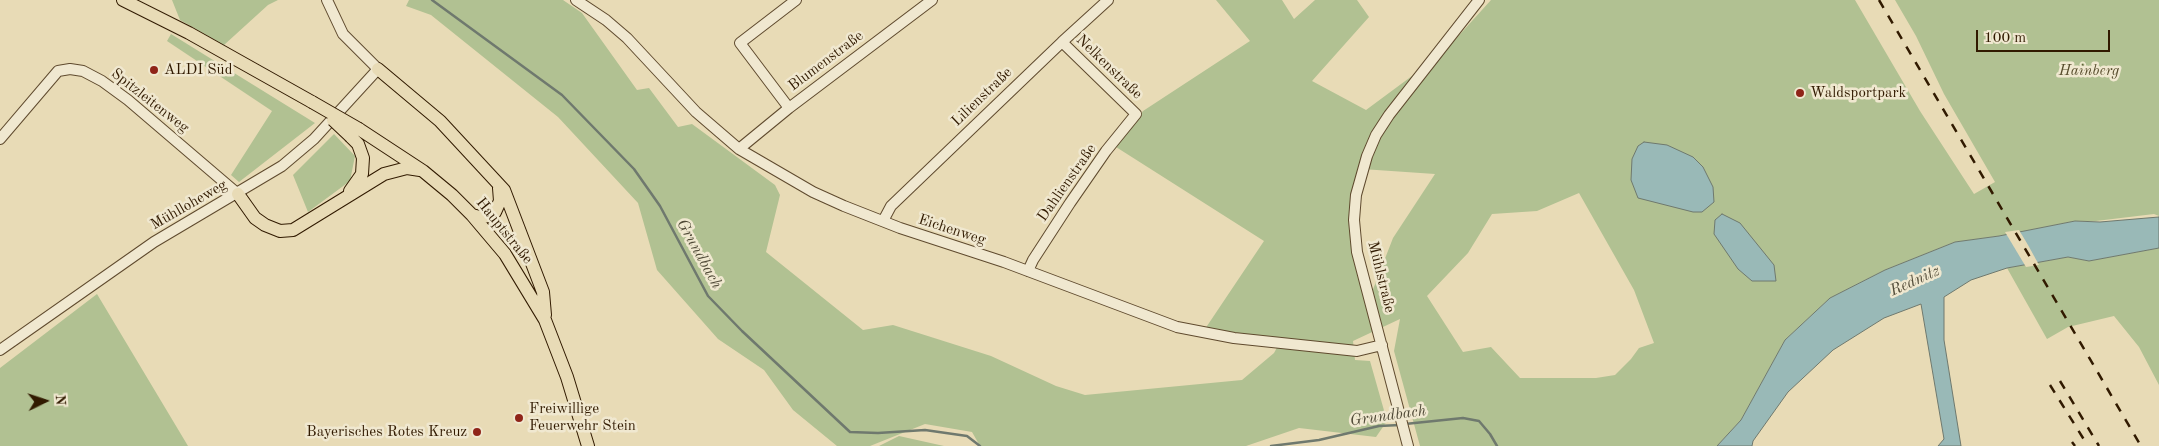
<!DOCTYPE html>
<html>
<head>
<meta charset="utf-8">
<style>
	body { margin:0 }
	#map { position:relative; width:2159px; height:446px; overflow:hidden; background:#e8dbb6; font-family:"Old Standard TT",serif }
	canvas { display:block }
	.north { position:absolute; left:20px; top:376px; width:50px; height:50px; -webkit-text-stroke:4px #f0e8d0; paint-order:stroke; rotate:86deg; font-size:14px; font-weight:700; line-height:20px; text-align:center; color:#311a00 }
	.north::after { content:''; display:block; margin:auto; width:18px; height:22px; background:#311a00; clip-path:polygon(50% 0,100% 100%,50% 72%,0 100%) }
	.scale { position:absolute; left:1976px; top:30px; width:134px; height:22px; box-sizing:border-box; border:2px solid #311a00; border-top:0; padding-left:6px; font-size:15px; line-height:18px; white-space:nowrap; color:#311a00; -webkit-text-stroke:4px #f0e8d0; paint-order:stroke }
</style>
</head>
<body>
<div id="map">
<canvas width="2159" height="446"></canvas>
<div class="north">N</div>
<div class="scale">100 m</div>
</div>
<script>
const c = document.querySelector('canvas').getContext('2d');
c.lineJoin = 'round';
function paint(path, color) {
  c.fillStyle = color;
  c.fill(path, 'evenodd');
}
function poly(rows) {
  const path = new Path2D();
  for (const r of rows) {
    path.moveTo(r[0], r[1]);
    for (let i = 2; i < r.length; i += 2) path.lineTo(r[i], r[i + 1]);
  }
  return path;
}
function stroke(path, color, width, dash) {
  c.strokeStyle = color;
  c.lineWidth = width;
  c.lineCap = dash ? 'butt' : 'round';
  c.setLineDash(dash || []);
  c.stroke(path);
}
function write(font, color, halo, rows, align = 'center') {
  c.font = font + ' "Old Standard TT",serif';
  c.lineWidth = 5;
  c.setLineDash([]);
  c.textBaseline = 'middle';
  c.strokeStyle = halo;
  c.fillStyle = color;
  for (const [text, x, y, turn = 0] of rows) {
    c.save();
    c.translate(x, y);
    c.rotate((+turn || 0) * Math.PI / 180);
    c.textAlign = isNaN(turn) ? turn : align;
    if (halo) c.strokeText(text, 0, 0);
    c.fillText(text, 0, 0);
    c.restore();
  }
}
paint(poly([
	[172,0,278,0,268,5,224,45,180,20],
	[409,0,563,0,582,13,637,90,649,88,678,127,692,124,775,185,780,195,766,252,863,330,893,325,991,356,1056,386,1085,395,1242,380,1274,353,1281,340,1205,329,1264,241,1116,147,1143,111,1250,41,1216,0,1282,0,1294,19,1315,0,1357,0,1369,17,1312,81,1366,110,1443,53,1491,0,1855,0,1920,111,1974,194,1995,182,1944,94,1916,36,1895,0,2159,0,2159,216,2154,214,2096,221,2075,221,1999,236,1955,242,1885,270,1830,298,1785,340,1741,420,1717,446,1420,446,1394,351,1400,319,1353,341,1355,360,1370,361,1387,421,1376,437,1299,428,1246,446,980,446,972,432,925,424,870,446,837,446,793,410,764,370,718,339,657,270,638,203,558,117,431,15,406,6],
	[1362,169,1435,174,1393,238,1372,292,1358,250],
	[1579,193,1634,290,1654,343,1639,348,1631,359,1615,375,1596,378,1520,378,1491,347,1463,352,1427,296,1468,253,1492,214,1537,211],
	[171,34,315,123,239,182,231,175,272,111,167,41],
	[334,134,355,156,350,181,308,212,293,175],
	[2159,248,2159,385,2139,347,2114,316,2068,327,2047,339,2007,268,2068,257,2089,261],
	[97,294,188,446,0,446,0,368],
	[899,436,944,446,879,446]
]), '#b1c192');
const water = poly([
	[1644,142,1667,145,1693,157,1703,167,1713,187,1714,202,1702,212,1693,212,1638,198,1631,180,1632,159,1638,146,1644,142],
	[1722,214,1740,223,1774,265,1776,281,1752,281,1738,269,1714,234,1715,220,1722,214],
	[2159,217,2159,248,2089,261,2068,257,2007,268,1971,280,1944,297,1944,340,1961,446,1938,446,1944,439,1921,304,1884,318,1833,350,1788,392,1753,441,1752,446,1717,446,1741,420,1785,340,1830,298,1885,270,1955,242,1999,236,2075,221,2100,222,2159,217]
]);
paint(water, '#99b9b7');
stroke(water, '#6f796e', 1);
paint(poly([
	[2019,230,2028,245,2039,265,2026,267,2005,232]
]), '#e8dbb6');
stroke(poly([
	[432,0,562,95,634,169,660,206,708,296,742,331,850,432,878,433,925,430,967,436,980,446],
	[1405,424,1463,418,1479,421,1490,434,1497,446],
	[1271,446,1319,440,1379,426,1400,425]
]), '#6f796e', 2.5);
const minor = poly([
	[576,0,606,20,627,38,696,112,739,149,813,192,844,206,900,228,1004,262,1177,327,1234,338,1357,351,1382,345],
	[789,108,740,43,796,0],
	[0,139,58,71,70,69,83,71,102,81,128,100,238,194],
	[739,149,789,108,932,0],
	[883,221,891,206,1062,42,1108,0],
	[1028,271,1033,260,1070,203,1106,151,1136,114,1062,42],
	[0,350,154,242,282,166,314,139,378,69,343,34,327,0],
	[1408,446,1357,252,1354,220,1356,195,1367,156,1376,135,1389,115,1479,0]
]);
const major = poly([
	[123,0,189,33,312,102],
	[378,69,440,121,504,190,543,292,545,315],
	[359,129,423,171,452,195,472,215,505,254,545,320,567,377,588,446],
	[350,191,362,174,363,158,358,144,351,137],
	[238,194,255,218,265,225,280,231,293,230,384,174,407,168,420,170],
	[472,215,480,217,489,216,495,212,500,201,499,188]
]);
stroke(minor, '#5f4a2e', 12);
stroke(major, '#311a00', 14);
stroke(minor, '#f0e8d0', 10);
stroke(major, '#e8dbb6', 12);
stroke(poly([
	[1879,0,2141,446],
	[2060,381,2099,446],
	[2050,385,2088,446],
	[2072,442,2075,446]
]), '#311a00', 2.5, [9, 9]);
const majorBridge = poly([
	[312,102,359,129],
	[333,120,351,137]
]);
stroke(majorBridge, '#311a00', 14, []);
stroke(majorBridge, '#e8dbb6', 12);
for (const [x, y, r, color] of [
	[154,70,5,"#8f2418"],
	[1800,93,5,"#8f2418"],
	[519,418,5,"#8f2418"],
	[477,432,5,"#8f2418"]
]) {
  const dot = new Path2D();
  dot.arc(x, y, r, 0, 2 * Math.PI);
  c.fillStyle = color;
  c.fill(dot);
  stroke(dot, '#f0e8d0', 2);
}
write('15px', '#311a00', '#f0e8d0', [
	["Blumenstraße",826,61,-37],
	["Nelkenstraße",1109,67,44],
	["Lilienstraße",982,97,-44],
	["Spitzleitenweg",150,101,38],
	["Dahlienstraße",1067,183,-55],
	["Mühlloheweg",189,205,-30],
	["Eichenweg",952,230,18],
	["Hauptstraße",504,231,51],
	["Mühlstraße",1381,277,76]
]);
write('15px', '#311a00', '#f0e8d0', [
	["ALDI Süd",164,70],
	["Waldsportpark",1810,93],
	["Freiwillige",529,409],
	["Feuerwehr Stein",529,426],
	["Bayerisches Rotes Kreuz",467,432,"right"]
], 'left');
write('italic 15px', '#574c2c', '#f0e8d0', [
	["Hainberg",2089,71]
]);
write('italic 16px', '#504a37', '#f0e8d0', [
	["Grundbach",699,254,61],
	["Rednitz",1915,281,-24],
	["Grundbach",1388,416,-8]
]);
</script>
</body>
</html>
